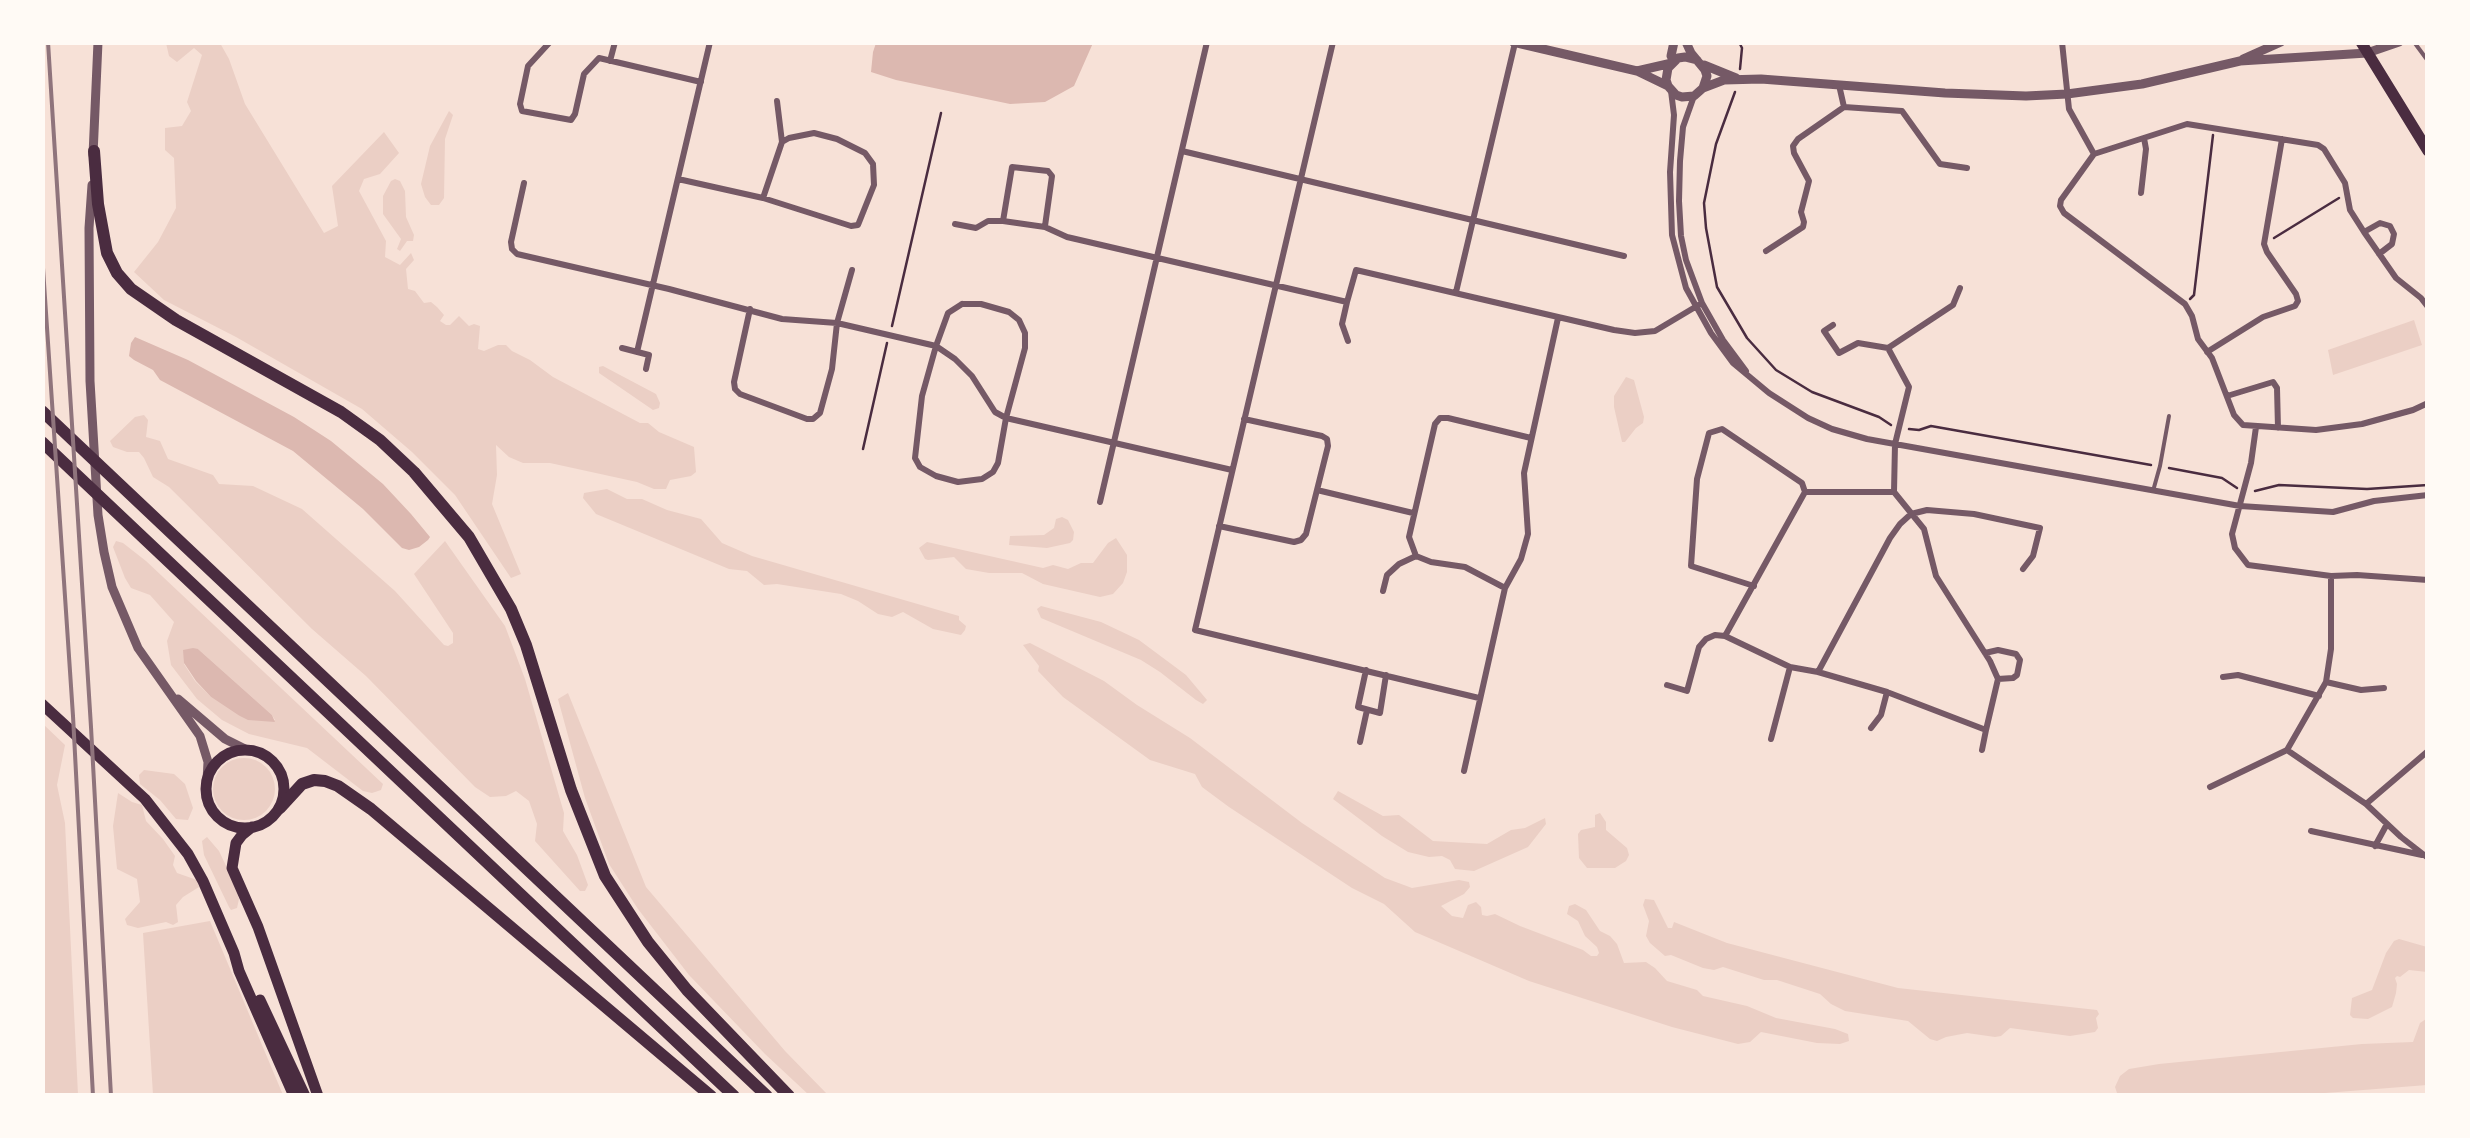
<!DOCTYPE html>
<html>
<head>
<meta charset="utf-8">
<style>
	body { margin:0 }
	#map { position:relative; width:2470px; height:1138px; overflow:hidden; background:#f7e1d7; font-family:Helvetica,sans-serif }
	canvas { display:block }
	.frame { position:absolute; inset:0; border:45px solid #fffaf5; pointer-events:none }
</style>
</head>
<body>
<div id="map">
<canvas width="2470" height="1138"></canvas>
<div class="frame"></div>
</div>
<script>
const c = document.querySelector('canvas').getContext('2d');
c.lineJoin = 'round';
function paint(path, color) {
  c.fillStyle = color;
  c.fill(path, 'evenodd');
}
function poly(rows) {
  const path = new Path2D();
  for (const r of rows) {
    if (r.length === 3) {
      path.moveTo(r[0] + r[2], r[1]);
      path.arc(r[0], r[1], r[2], 0, 2 * Math.PI);
      continue;
    }
    path.moveTo(r[0], r[1]);
    for (let i = 2; i < r.length; i += 2) path.lineTo(r[i], r[i + 1]);
  }
  return path;
}
function stroke(path, color, width, dash) {
  c.strokeStyle = color;
  c.lineWidth = width;
  c.lineCap = dash ? 'butt' : 'round';
  c.setLineDash(dash || []);
  c.stroke(path);
}
paint(poly([
	[166,43,220,43,229,59,245,104,324,233,338,226,332,186,384,132,399,153,380,174,364,179,359,191,386,241,385,257,400,265,411,253,414,260,406,269,408,289,415,291,424,303,431,302,437,307,444,315,440,321,446,325,450,325,459,316,469,326,474,324,480,326,478,349,484,351,498,345,506,345,512,351,530,360,553,377,640,423,648,423,659,432,694,447,696,472,691,476,670,480,666,489,654,489,637,482,550,463,523,463,509,457,496,445,497,475,492,504,521,574,511,578,455,495,412,452,362,409,236,337,164,300,134,272,158,242,176,208,174,158,165,150,165,128,182,126,191,111,187,102,202,55,194,48,177,62,169,56],
	[449,111,453,115,445,139,444,198,439,205,431,205,425,197,421,184,430,146],
	[395,179,400,181,405,191,406,217,414,235,413,241,407,241,400,251,397,249,401,239,383,214,383,196,391,181],
	[2414,320,2422,345,2333,375,2328,350],
	[603,366,656,394,660,403,659,408,653,410,599,373,599,367],
	[1626,377,1634,380,1644,417,1643,423,1636,428,1625,442,1622,442,1614,407,1614,396],
	[144,415,148,420,146,437,160,441,168,459,213,475,219,484,253,486,302,509,395,591,444,645,448,646,453,643,453,633,414,574,445,541,505,626,525,679,564,813,563,831,577,855,588,885,585,891,580,891,535,841,537,824,529,801,516,791,506,796,490,797,475,787,366,676,312,629,169,487,153,477,144,458,139,452,127,452,113,447,110,441,135,417],
	[607,489,627,499,642,499,667,510,701,519,722,543,752,556,959,616,959,620,966,626,965,630,961,635,933,629,903,612,892,617,878,614,858,601,841,594,777,584,764,585,747,571,729,569,596,514,583,498,584,493],
	[1062,517,1068,520,1074,532,1073,540,1070,543,1047,548,1009,545,1010,536,1044,535,1054,528,1056,519],
	[1116,538,1127,555,1127,572,1123,583,1113,594,1100,597,1043,584,1022,573,989,573,966,569,954,557,928,560,925,559,919,548,927,542,1043,568,1053,565,1068,569,1081,563,1093,563,1108,543],
	[116,541,123,543,146,561,383,784,381,790,372,793,363,791,307,748,249,734,222,720,197,699,171,665,167,641,174,622,150,595,131,588,125,578,113,547],
	[198,649,272,715,275,720,238,715,211,697,195,681,184,664],
	[1041,606,1101,622,1139,640,1186,675,1207,700,1203,704,1196,700,1160,672,1141,660,1041,618,1037,609],
	[1030,643,1104,681,1137,705,1190,738,1302,823,1385,878,1412,888,1459,880,1469,882,1470,887,1464,894,1441,906,1452,916,1463,918,1468,905,1476,902,1481,907,1482,915,1487,916,1495,914,1520,926,1583,950,1591,956,1597,956,1599,953,1597,947,1585,936,1578,921,1567,914,1569,906,1575,904,1586,910,1600,931,1610,936,1617,944,1624,963,1646,962,1655,968,1667,981,1697,990,1703,996,1747,1006,1776,1018,1835,1029,1848,1034,1849,1041,1840,1044,1817,1043,1761,1032,1750,1042,1738,1044,1672,1027,1529,981,1415,932,1384,904,1352,888,1229,807,1202,787,1195,774,1150,760,1063,697,1038,671,1039,666,1023,645],
	[568,693,646,887,785,1051,828,1095,809,1095,765,1054,689,975,638,909,609,864,585,798,558,699],
	[43,724,65,745,57,785,65,823,78,1095,45,1095,42,1022],
	[244,789,31],
	[144,770,174,774,185,784,193,808,188,820,176,819,160,800,140,784,139,775],
	[1338,791,1383,816,1399,815,1433,841,1487,844,1511,830,1525,828,1545,818,1546,824,1528,847,1474,871,1455,869,1450,860,1442,856,1429,857,1408,852,1382,836,1333,799],
	[118,793,132,802,142,805,146,821,163,839,175,856,173,865,177,873,197,880,199,887,183,897,176,905,178,922,173,925,166,922,138,928,127,925,125,919,140,902,137,879,117,869,113,826],
	[1600,813,1606,822,1606,830,1627,848,1629,855,1626,861,1615,868,1587,868,1579,858,1578,834,1581,830,1595,827,1595,815],
	[207,837,219,851,236,887,239,899,237,908,231,910,229,907,204,855,202,841],
	[1645,899,1654,900,1668,928,1672,928,1674,922,1727,943,1898,988,2097,1010,2099,1014,2096,1018,2098,1028,2095,1032,2070,1036,2010,1028,2001,1036,1995,1037,1967,1033,1946,1037,1937,1041,1930,1039,1908,1021,1845,1011,1831,1004,1820,994,1777,980,1764,980,1723,967,1714,970,1703,968,1671,955,1665,956,1650,943,1646,936,1649,921,1643,905],
	[210,921,283,1095,153,1095,143,933],
	[2399,939,2427,947,2427,972,2409,970,2400,977,2397,976,2395,978,2397,984,2396,993,2392,1007,2368,1019,2353,1018,2350,1015,2352,998,2372,990,2386,953,2394,941],
	[2426,1019,2427,1085,2287,1096,2118,1096,2115,1087,2120,1076,2129,1069,2159,1064,2362,1044,2413,1042,2420,1023]
]), '#ebcfc5');
paint(poly([
	[876,43,876,42,1093,43,1074,86,1045,102,1010,104,896,80,871,72,873,52],
	[135,337,188,360,294,417,331,441,383,484,411,514,430,537,428,540,419,547,409,550,402,548,363,509,293,451,160,380,153,370,134,360,129,356,131,343],
	[193,648,198,649,272,715,275,722,248,720,238,715,211,697,196,681,184,663,183,650]
]), '#dcb8b0');
stroke(poly([
	[1739,42,1742,48,1740,69],
	[1735,92,1716,144,1704,203,1706,228,1717,287,1747,338,1776,370,1812,392,1879,417,1891,425],
	[2274,238,2339,198],
	[2190,299,2194,295,2213,135],
	[892,326,941,113],
	[1909,429,1919,430,1931,426,2151,465],
	[863,449,887,343],
	[2169,468,2222,478,2237,488],
	[2255,491,2279,485,2367,489,2428,485]
]), '#4a2c40', 2.5);
stroke(poly([
	[2414,42,2428,61],
	[2153,491,2160,466,2169,416]
]), '#755966', 4);
stroke(poly([
	[550,42,528,66,520,104,522,111,571,120,575,114,584,74,599,58,701,82],
	[1333,42,1195,630,1479,698],
	[2062,42,2069,109,2094,154],
	[610,61,615,42],
	[1671,91,1674,115,1670,172,1672,235,1686,288,1711,333,1733,363,1769,393,1808,418,1832,429,1867,439,2240,506,2333,512,2374,501,2428,495],
	[1694,96,1683,127,1680,161,1679,201,1681,236,1686,260,1702,303,1723,340,1746,371],
	[777,101,782,142],
	[1844,107,1902,111,1940,164,1967,168],
	[1182,151,1624,256],
	[678,179,763,198,851,226,858,225,874,185,873,164,865,153,837,139,814,133,789,138,782,142,763,198],
	[524,183,511,242,512,249,517,254,669,289,782,319,837,323,936,346,955,359,972,376,995,412,1006,418,1232,470],
	[2141,193,2146,149,2144,138],
	[1003,221,1012,167,1048,171,1052,176,1045,226],
	[955,224,976,228,988,221,1003,221,1045,227,1067,237,1347,302,1356,270,1614,330,1635,333,1655,331,1702,303],
	[2364,232,2380,223,2390,226,2394,234,2392,244,2379,254],
	[1766,251,1803,227,1804,222,1801,212,1809,181,1794,153,1793,146,1798,139,1844,107,1839,85],
	[1456,292,1515,43],
	[1347,302,1342,324,1348,341],
	[962,304,981,304,1009,312,1019,320,1025,333,1025,348,1006,418,998,463,993,472,982,479,958,482,936,476,920,467,915,458,922,396,936,346,948,313,962,304],
	[2428,307,2421,298,2396,278,2364,232,2350,210,2345,183,2324,149,2318,145,2187,124,2094,154,2061,200,2060,206,2064,213,2185,304,2192,316,2198,339,2212,358,2234,415,2243,425,2316,430,2362,424,2413,410,2428,403],
	[750,309,734,382,735,389,740,394,807,419,813,419,820,413,832,369,837,323,852,270],
	[1833,325,1824,331,1839,353,1858,343,1888,348,1909,387,1895,444,1894,492,1924,529,1936,576,1990,661,1998,679,1986,730,1887,692,1818,672,1790,667,1725,636,1805,492,1894,492],
	[622,348,649,355,646,369],
	[1888,348,1953,305,1960,288],
	[637,352,710,42],
	[2207,352,2263,317,2295,306,2298,301,2296,294,2267,252,2264,244,2282,139],
	[2227,396,2273,382,2277,388,2278,428],
	[2256,427,2251,463,2232,534,2235,548,2248,565,2331,576,2357,575,2428,580],
	[1317,490,1413,513],
	[1100,502,1207,42],
	[1219,526,1294,542,1301,540,1306,534,1328,446,1327,439,1322,436,1244,419],
	[2331,576,2331,649,2326,682,2287,750,2366,804,2401,837,2428,858],
	[1754,586,1691,566,1697,479,1709,433,1722,429,1802,483,1805,492],
	[1505,588,1465,567,1431,562,1416,556,1409,537,1435,424,1440,418,1448,418,1531,438],
	[1383,591,1387,575,1399,564,1416,556],
	[1985,653,1998,650,2016,654,2020,660,2017,675,2013,678,1998,679],
	[1366,670,1358,707,1380,713,1386,675],
	[1818,672,1890,538,1900,524,1911,514,1927,510,1974,514,2040,528,2033,556,2023,569],
	[2223,677,2238,675,2319,696],
	[2326,682,2361,690,2384,688],
	[1667,685,1687,691,1699,647,1706,639,1715,635,1725,636],
	[1871,728,1881,715,1887,692],
	[1771,739,1790,667],
	[1360,742,1367,710],
	[1982,750,1986,730],
	[1464,771,1505,588,1521,559,1528,534,1524,473,1558,318],
	[2210,787,2287,750],
	[2366,804,2428,751],
	[2311,831,2422,855],
	[2375,846,2387,824]
]), '#755966', 6);
stroke(poly([
	[1513,42,1637,71,1668,86],
	[1686,42,1691,53,1705,70,1707,76,1703,88],
	[2243,59,2281,42],
	[1697,60,1685,57,1678,58,1668,68,1666,80,1668,86,1676,95,1682,97,1694,96,1703,88,1724,80,1761,79,1945,93,2026,96,2067,94,2142,84,2240,61,2367,53,2399,42],
	[1674,61,1671,56,1674,42],
	[1704,65,1736,78],
	[1637,71,1672,63],
	[93,155,98,42],
	[92,185,89,228,90,381,98,515,104,552,112,587,138,648,200,736,208,762,207,781],
	[178,699,225,739,245,749]
]), '#755966', 9);
stroke(poly([
	[2361,42,2428,151],
	[42,704,145,799,188,854,203,881,234,953,239,971,294,1096],
	[245,789,39],
	[252,827,242,835,236,843,232,868,258,927,318,1096],
	[260,1000,305,1096]
]), '#4a2c40', 11);
stroke(poly([
	[94,151,98,204,107,253,117,273,131,289,176,320,341,412,380,440,414,472,469,537,511,609,526,645,571,790,605,876,648,942,687,990,789,1096],
	[42,411,767,1096],
	[42,442,734,1096],
	[280,808,302,784,314,780,325,781,338,786,371,809,711,1096]
]), '#4a2c40', 12);
stroke(poly([
	[48,42,91,727,111,1096],
	[42,253,73,716,93,1096]
]), '#8f747c', 4);
</script>
</body>
</html>
